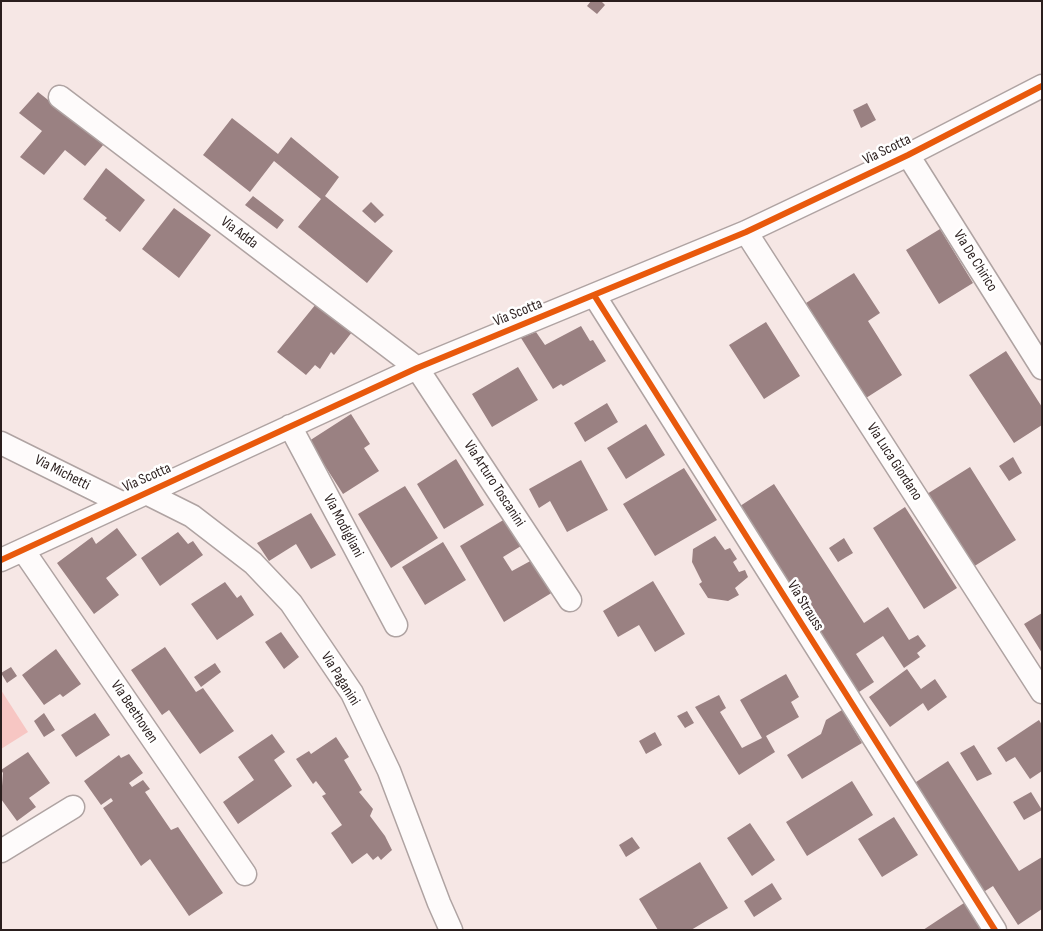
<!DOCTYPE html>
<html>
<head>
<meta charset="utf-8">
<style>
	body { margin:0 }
	#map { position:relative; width:1043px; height:931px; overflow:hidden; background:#f6e7e5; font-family:"Sofia Sans Condensed",sans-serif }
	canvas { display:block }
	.frame { position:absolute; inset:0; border:2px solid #2a1e1d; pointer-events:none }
</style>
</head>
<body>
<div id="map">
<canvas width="1043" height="931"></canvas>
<div class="frame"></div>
</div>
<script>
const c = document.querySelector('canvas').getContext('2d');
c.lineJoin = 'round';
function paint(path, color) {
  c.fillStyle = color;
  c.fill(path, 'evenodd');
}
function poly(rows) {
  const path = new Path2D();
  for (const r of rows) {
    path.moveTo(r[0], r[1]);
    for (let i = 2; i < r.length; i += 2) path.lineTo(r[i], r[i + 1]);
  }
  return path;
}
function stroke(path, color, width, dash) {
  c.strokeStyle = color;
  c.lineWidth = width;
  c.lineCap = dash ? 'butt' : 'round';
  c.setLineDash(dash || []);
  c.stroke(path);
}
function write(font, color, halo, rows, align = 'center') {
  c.font = font + ' "Sofia Sans Condensed",sans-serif';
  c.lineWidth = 5;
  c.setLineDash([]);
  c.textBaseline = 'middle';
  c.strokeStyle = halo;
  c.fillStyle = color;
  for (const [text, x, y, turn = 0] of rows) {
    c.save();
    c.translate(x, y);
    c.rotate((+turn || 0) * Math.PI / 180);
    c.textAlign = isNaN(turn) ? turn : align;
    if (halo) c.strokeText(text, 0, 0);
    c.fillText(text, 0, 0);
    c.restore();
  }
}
paint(poly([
	[1,690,28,732,1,749]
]), '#f7c6c3');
paint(poly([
	[591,1,601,1,605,5,597,14,587,6],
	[38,92,104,144,85,166,65,150,44,175,20,157,42,131,19,113],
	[867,103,876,120,861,128,853,110],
	[232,118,278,154,291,137,339,177,325,196,393,251,367,283,298,227,321,199,274,161,250,192,203,155],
	[106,168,145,200,120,232,105,220,107,218,83,199],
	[253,196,284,220,277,229,245,205],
	[371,202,384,215,375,223,362,211],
	[174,208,211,235,179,278,142,249],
	[940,229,973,283,939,304,906,250],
	[854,273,880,313,868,321,902,375,866,398,806,303],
	[320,299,356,327,334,355,331,352,320,369,315,365,306,375,277,352],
	[766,322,800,376,764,399,729,345],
	[581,326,590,341,593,340,606,361,563,386,561,384,553,389,521,338,536,332,545,345],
	[1006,351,1042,407,1042,425,1014,443,969,375],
	[518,367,538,400,492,427,472,394],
	[607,403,618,422,585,442,574,423],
	[351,414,370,444,364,448,379,471,343,494,309,441],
	[646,424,665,455,626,479,607,448],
	[1013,457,1022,473,1009,481,999,466],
	[456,459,484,505,444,529,417,484],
	[581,460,608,510,567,532,550,501,539,508,529,489],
	[970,467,1016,540,973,567,927,494],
	[684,468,717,520,655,556,623,504],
	[774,484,864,623,888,607,909,640,918,635,926,646,917,653,920,657,904,668,883,636,856,654,874,682,856,694,737,508],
	[405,486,438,538,391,568,358,514],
	[905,507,957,588,924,609,873,528],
	[311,513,336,555,311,569,296,544,269,561,257,543],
	[505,519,521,546,503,557,512,571,534,559,553,592,504,622,460,546],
	[117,528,137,555,106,578,119,595,94,614,57,563,92,537,96,544],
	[178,532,188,544,193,541,203,555,160,586,141,558],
	[715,536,725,550,730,548,737,559,733,562,739,572,745,570,748,577,735,588,739,595,728,601,708,598,699,584,702,582,692,562,693,549],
	[844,538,853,553,838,562,829,548],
	[443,542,466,580,425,605,402,567],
	[653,581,685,634,655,652,639,625,618,637,603,611],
	[225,582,237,598,241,595,254,615,217,640,191,604],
	[1042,613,1042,653,1024,624],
	[281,632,299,657,284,669,265,642],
	[165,647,196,692,203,688,234,731,200,754,169,710,162,715,131,670],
	[56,649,81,684,63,697,60,694,44,705,22,675],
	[215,663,221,672,201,687,194,677],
	[11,667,17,676,7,683,1,673],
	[907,669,921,689,935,679,947,697,928,711,923,703,890,727,869,697],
	[786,674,799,697,791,702,799,717,766,736,775,752,739,775,695,707,719,695,726,708,720,712,742,748,762,738,740,700],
	[842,710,862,743,802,779,787,755,821,734,826,720],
	[687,711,694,723,685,728,677,716],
	[44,713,55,730,44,737,34,721],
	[95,713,110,735,76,757,61,735],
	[1039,720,1042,725,1042,771,1030,779,1015,757,1006,762,997,748],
	[655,732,662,745,646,754,639,741],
	[272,734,285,752,274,760,292,786,238,824,223,802,254,780,238,757],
	[336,737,349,757,344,760,362,790,359,792,373,809,370,816,385,836,392,850,381,860,378,856,373,860,367,853,352,864,331,833,342,825,322,796,326,794,316,781,313,784,296,759,309,751,311,754],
	[974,745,992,774,977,781,960,753],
	[28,752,50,783,29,798,36,807,17,821,1,799,3,773,1,770],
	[129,754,143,773,129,783,132,787,143,780,150,789,145,792,171,830,178,827,223,893,189,916,150,859,141,866,103,808,113,801,111,798,101,805,84,781,119,755,121,758],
	[948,761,1019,871,1042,857,1042,909,1018,925,993,886,982,893,913,784],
	[852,781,873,815,807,856,786,822],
	[1031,792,1042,810,1024,820,1013,802],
	[894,817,918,855,882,877,858,839],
	[750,823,775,860,752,876,727,838],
	[632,837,640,848,626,857,619,845],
	[700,862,728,908,691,930,658,930,639,899],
	[772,883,782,899,754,917,744,901],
	[964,903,982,930,923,930]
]), '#9a8182');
const minor = poly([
	[60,97,417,368,570,600],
	[908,155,1042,368],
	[746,232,1042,692],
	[594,295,995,930],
	[290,426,396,625],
	[1,443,122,503],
	[146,493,192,516,253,563,291,603,352,693,389,771,439,903,451,930],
	[23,550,245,874],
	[1,560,417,368,746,232,908,155,1042,86],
	[1,851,73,807]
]);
stroke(minor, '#afa3a2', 25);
stroke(minor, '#fefbfb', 22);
stroke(poly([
	[594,295,995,930],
	[1,560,417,368,746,232,908,155,1042,86]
]), '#e8590c', 6);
write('15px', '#2a1e1d', '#fff', [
	["Via Scotta",887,150,-26],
	["Via Adda",239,233,37],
	["Via De Chirico",975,261,58],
	["Via Scotta",518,313,-22],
	["Via Luca Giordano",894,462,57],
	["Via Michetti",62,473,27],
	["Via Scotta",147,478,-24],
	["Via Arturo Toscanini",494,484,57],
	["Via Modigliani",343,526,62],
	["Via Strauss",805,606,58],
	["Via Paganini",340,679,58],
	["Via Beethoven",134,712,56]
]);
</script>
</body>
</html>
